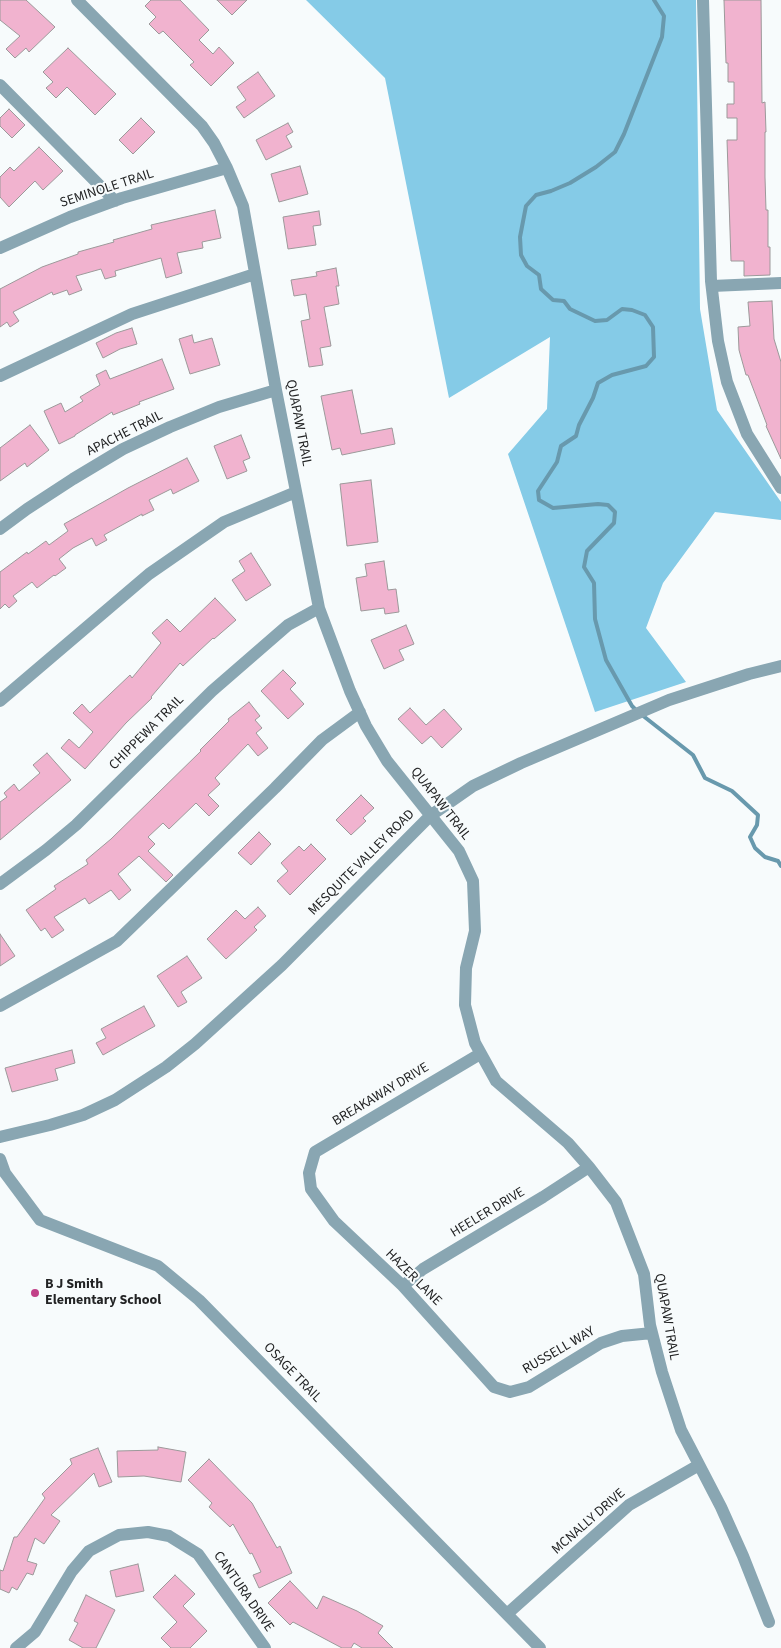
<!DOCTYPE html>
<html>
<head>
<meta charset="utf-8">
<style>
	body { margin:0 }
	canvas { display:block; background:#f7fbfc }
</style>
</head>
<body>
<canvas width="781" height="1648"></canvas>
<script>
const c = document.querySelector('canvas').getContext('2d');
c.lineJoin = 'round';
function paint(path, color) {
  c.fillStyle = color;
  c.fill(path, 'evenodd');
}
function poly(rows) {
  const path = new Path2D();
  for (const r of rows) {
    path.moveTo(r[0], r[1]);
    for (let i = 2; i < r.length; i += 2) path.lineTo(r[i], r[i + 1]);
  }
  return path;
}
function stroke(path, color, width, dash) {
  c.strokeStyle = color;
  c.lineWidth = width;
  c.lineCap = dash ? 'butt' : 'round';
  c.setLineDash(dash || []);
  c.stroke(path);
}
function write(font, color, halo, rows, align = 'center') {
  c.font = font + ' "Source Sans 3",sans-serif';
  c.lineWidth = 4;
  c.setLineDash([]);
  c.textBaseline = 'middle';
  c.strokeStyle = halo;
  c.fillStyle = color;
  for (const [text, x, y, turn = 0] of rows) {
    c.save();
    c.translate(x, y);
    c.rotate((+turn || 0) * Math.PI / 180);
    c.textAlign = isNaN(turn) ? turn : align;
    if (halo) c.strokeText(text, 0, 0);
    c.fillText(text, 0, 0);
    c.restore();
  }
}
paint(poly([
	[306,0,696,0,700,309,717,410,781,502,781,520,715,512,663,583,646,628,686,682,595,712,508,454,547,409,550,337,449,398,385,78]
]), '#85cbe7');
stroke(poly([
	[637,711,632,706,606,660,595,619,594,583,584,567,587,551,614,523,615,512,608,505,598,504,553,508,539,500,538,491,557,462,561,446,576,436,579,425,593,398,598,383,612,375,646,366,654,357,653,327,645,315,632,310,622,309,607,320,595,321,570,309,564,301,553,300,541,289,539,275,527,266,521,255,520,237,526,206,536,195,551,191,570,183,596,167,615,152,624,134,662,37,664,16,654,0],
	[642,715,693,755,705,778,732,791,758,815,757,825,750,837,755,848,765,857,778,861,781,866]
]), '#6899ad', 4);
const building = poly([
	[0,0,26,0,55,27,29,52,26,48,15,58,6,49,20,36,0,20,0,0],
	[151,0,180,0,209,30,199,40,213,54,219,47,234,63,211,86,190,65,194,62,163,31,159,34,149,24,156,17,145,6,151,0],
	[217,0,247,0,232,15,217,0],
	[724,0,761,0,762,103,765,102,766,132,765,132,765,177,766,210,768,210,768,247,770,247,770,275,744,276,744,261,731,261,727,140,737,140,737,118,727,118,727,104,734,104,734,82,728,82,728,63,726,63,724,0],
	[68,48,116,94,95,115,67,87,56,98,46,88,53,82,43,72,68,48],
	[258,72,275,96,244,118,236,107,246,100,237,87,258,72],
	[9,109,25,125,12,138,0,126,0,118,9,109],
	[141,118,155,132,133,154,119,140,141,118],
	[288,123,293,132,286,136,292,147,266,160,256,140,288,123],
	[39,147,63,171,43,190,35,181,9,207,0,197,0,177,10,167,14,171,39,147],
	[300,166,308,194,279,202,271,174,300,166],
	[215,210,221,238,202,242,203,248,177,253,182,273,166,278,161,258,115,271,116,276,105,279,101,269,76,276,82,290,69,295,67,290,53,295,52,292,13,312,19,321,10,327,7,322,0,327,0,289,42,267,78,254,78,252,114,242,113,240,152,229,151,225,215,210],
	[319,211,321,225,313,226,316,245,288,249,283,217,319,211],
	[336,268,339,286,336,286,339,304,324,307,331,346,320,348,323,365,309,367,301,321,310,319,306,294,294,296,291,280,317,276,316,272,336,268],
	[772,301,774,339,781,362,781,459,766,426,767,425,748,375,746,375,739,350,738,327,750,326,748,302,772,301],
	[132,328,137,344,120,349,103,358,96,343,116,333,132,328],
	[192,335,194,343,212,338,220,365,190,374,179,339,192,335],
	[162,359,174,389,139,402,140,404,113,415,112,412,75,435,75,436,59,444,44,411,61,403,65,412,83,401,80,397,100,385,96,375,106,370,110,379,162,359],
	[352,390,361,434,392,428,395,444,342,455,340,448,332,450,321,396,352,390],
	[30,425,49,450,27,467,25,463,0,481,0,448,30,425],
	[241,435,250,458,243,461,247,471,227,479,214,446,241,435],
	[187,458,199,481,173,494,171,489,149,500,154,510,142,516,142,514,104,535,107,540,96,546,92,538,73,548,59,559,66,568,55,576,54,575,37,588,32,582,13,596,17,601,9,608,5,604,0,609,0,572,27,552,28,554,46,541,49,545,68,531,64,524,128,488,187,458],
	[371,480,378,542,347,546,340,484,371,480],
	[251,553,271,585,246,601,232,580,245,571,239,561,251,553],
	[384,561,388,590,396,589,399,612,385,614,384,608,361,611,356,578,367,576,365,564,384,561],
	[215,598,236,620,214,639,213,638,183,666,180,663,151,697,152,698,126,723,85,769,61,748,69,739,79,748,93,732,73,713,82,704,90,713,130,675,132,678,161,643,152,633,167,619,180,632,215,598],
	[406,625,414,644,399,650,404,660,384,669,371,640,406,625],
	[283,670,296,683,290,689,304,704,288,719,261,691,283,670],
	[249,702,260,716,255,720,262,728,256,733,268,748,258,756,248,744,215,778,220,784,208,795,219,806,209,816,196,803,169,829,163,823,148,837,155,844,148,851,173,875,166,882,139,856,118,874,131,890,119,900,111,890,89,904,85,898,54,917,64,930,52,938,45,928,41,931,26,910,56,889,54,886,88,864,86,860,111,839,201,751,200,750,229,721,228,719,249,702],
	[410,708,426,725,444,709,462,729,442,748,431,736,422,744,398,719,410,708],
	[47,753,71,780,0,840,0,802,7,797,4,793,14,784,19,791,40,773,33,765,47,753],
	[361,795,374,808,363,818,366,821,351,835,336,820,361,795],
	[259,832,271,844,251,865,238,853,259,832],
	[311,844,326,859,290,895,277,881,288,871,281,863,299,846,304,851,311,844],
	[258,907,266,916,254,927,257,930,226,959,207,939,236,910,245,919,258,907],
	[0,934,15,956,0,966,0,934],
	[187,956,202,978,181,992,187,1002,178,1007,157,976,187,956],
	[144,1006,155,1026,103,1055,96,1043,106,1038,101,1029,144,1006],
	[72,1050,75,1063,55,1069,58,1080,12,1092,5,1068,72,1050],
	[158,1447,186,1452,181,1482,144,1476,118,1477,117,1451,158,1450,158,1447],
	[98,1448,112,1482,99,1487,94,1473,51,1515,60,1521,44,1544,35,1538,27,1561,37,1564,33,1575,27,1573,17,1590,12,1587,9,1593,0,1589,0,1570,3,1571,14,1537,17,1537,45,1498,42,1494,72,1464,70,1459,98,1448],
	[209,1459,252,1503,277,1548,280,1546,292,1573,259,1588,253,1575,261,1572,252,1553,250,1554,233,1524,230,1527,209,1507,212,1503,188,1480,209,1459],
	[138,1564,144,1591,116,1597,110,1571,138,1564],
	[175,1575,195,1594,183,1606,207,1631,190,1648,171,1648,161,1638,177,1622,153,1597,175,1575],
	[290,1581,317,1609,323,1596,357,1611,383,1626,378,1633,393,1648,362,1648,354,1643,351,1648,342,1648,293,1622,290,1625,268,1603,290,1581],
	[86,1595,115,1610,96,1648,83,1648,69,1640,78,1623,74,1621,86,1595]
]);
paint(building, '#f1b3cf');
stroke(building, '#9c999a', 1);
stroke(poly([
	[77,0,202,126,214,143,227,168,243,206,276,390,319,608,350,691,366,726,387,761,459,851,473,881,475,931,466,968,465,1005,475,1043,496,1081,568,1143,589,1167,616,1202,644,1274,650,1325,662,1372,681,1430,721,1507,743,1556,769,1622],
	[703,0,711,281,718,341,727,382,747,434,781,488],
	[0,85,115,201],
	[0,248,70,217,122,198,227,168],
	[712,286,781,283],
	[0,376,132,314,255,274],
	[0,529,27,509,73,479,123,449,170,427,219,407,276,390],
	[0,701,149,574,224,522,296,492],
	[0,884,46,850,76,825,212,691,288,625,319,608],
	[0,1006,117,941,275,788,322,740,360,712],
	[480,1054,315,1152,309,1173,311,1189,334,1221,403,1286,494,1387,510,1392,529,1387,601,1343,622,1336,652,1333],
	[0,1137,50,1125,83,1115,115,1100,166,1067,195,1044,282,965,430,816,473,786,521,763,669,700,749,674,781,666],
	[0,1159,5,1173,40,1220,158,1266,199,1300,540,1648],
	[403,1286,423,1269,543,1197,589,1167],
	[507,1614,629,1505,699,1465],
	[16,1648,35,1632,72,1571,89,1551,119,1535,148,1532,169,1536,198,1554,265,1648]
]), '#89a6b2', 12);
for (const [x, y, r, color] of [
	[35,1293,5,"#c24088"]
]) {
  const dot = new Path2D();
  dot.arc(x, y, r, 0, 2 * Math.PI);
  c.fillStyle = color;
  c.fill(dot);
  stroke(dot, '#f7fbfc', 2);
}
write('14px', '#222324', '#f7fbfc', [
	["SEMINOLE TRAIL",107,189,-18],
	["QUAPAW TRAIL",298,423,79],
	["APACHE TRAIL",125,434,-27],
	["CHIPPEWA TRAIL",147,733,-45],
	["QUAPAW TRAIL",440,804,52],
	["MESQUITE VALLEY ROAD",362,863,-45],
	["BREAKAWAY DRIVE",381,1095,-31],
	["HEELER DRIVE",488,1213,-31],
	["HAZER LANE",413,1278,45],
	["QUAPAW TRAIL",666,1317,80],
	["RUSSELL WAY",559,1351,-30],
	["OSAGE TRAIL",292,1373,46],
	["MCNALLY DRIVE",589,1522,-41],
	["CANTURA DRIVE",243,1592,55]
]);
write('bold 14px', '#222324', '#f7fbfc', [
	["B J Smith",45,1285],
	["Elementary School",45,1301]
], 'left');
</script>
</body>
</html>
